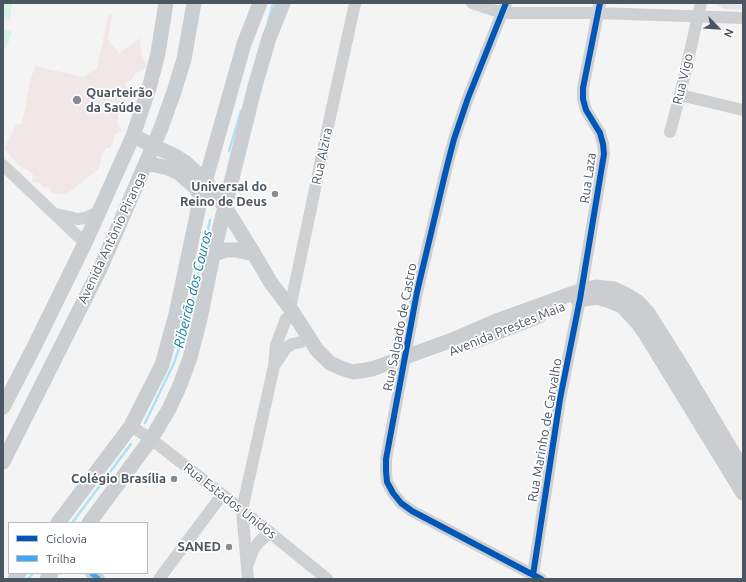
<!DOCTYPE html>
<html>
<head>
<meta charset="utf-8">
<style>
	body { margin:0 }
	#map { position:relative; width:746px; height:582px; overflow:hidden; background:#f4f4f4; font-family:Ubuntu,sans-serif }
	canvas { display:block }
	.frame { position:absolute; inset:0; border:4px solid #4a5661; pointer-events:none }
	.legend { position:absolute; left:8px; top:522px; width:140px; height:52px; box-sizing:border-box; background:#fff; border:1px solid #b7bbc0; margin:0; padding:5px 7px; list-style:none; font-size:12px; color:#4a5661 }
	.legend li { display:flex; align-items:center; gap:8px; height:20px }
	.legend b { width:20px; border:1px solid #b7bbc0 }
	.north { position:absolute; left:698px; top:8px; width:40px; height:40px; -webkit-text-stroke:3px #fff; paint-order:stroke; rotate:115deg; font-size:11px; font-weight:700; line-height:16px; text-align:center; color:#4a5661 }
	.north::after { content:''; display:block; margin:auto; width:14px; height:18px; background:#4a5661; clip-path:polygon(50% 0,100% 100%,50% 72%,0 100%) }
</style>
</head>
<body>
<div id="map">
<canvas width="746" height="582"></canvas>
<div class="frame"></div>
<ul class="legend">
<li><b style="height:5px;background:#0057b8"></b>Ciclovia</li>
<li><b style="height:5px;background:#3fa9f5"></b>Trilha</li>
</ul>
<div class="north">N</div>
</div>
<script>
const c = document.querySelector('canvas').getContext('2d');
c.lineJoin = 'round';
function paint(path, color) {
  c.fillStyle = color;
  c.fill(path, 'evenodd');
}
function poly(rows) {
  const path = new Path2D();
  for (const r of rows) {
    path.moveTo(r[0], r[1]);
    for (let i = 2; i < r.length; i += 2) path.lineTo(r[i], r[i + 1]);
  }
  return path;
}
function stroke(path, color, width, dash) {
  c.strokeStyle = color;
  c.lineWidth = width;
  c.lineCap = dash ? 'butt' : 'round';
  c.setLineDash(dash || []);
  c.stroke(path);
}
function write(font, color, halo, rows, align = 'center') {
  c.font = font + ' Ubuntu,sans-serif';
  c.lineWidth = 3.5;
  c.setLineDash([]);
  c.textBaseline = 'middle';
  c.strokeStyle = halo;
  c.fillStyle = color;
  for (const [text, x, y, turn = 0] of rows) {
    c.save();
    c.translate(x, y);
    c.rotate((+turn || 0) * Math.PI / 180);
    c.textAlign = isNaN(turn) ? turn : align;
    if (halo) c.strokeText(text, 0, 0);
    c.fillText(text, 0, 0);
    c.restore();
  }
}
paint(poly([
	[715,3,743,3,743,10,724,9]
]), '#e6e5e6');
paint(poly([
	[112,14,108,40,119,53,140,38,141,54,148,67,135,73,132,79,125,84,133,96,120,105,117,122,122,131,114,135,113,142,110,148,106,148,102,153,99,169,65,195,52,193,48,187,43,187,39,183,32,182,33,174,17,164,4,148,13,132,14,125,22,124,30,82,35,66,83,77,97,68,108,16]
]), '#f1e7e6');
paint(poly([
	[3,3,12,3,10,20,3,19],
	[3,28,12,32,6,49,3,48]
]), '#d9f2e3');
stroke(poly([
	[268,22,273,3],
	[229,151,241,111],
	[145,423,174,363,188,322,210,220],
	[72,523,131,444],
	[28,579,33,573]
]), '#aee2f0', 2.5);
stroke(poly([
	[472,3,502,13,597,13,743,18],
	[506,3,468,98,454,139,446,170,417,292,386,459,386,471,387,482,393,493,401,503,412,511,541,579],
	[680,95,743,110],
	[670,132,680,95,701,3],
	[3,165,85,243],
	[56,214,78,219,85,218,99,212],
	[290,308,329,122,355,3],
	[276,363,286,348,292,344,301,342],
	[131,426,151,439,242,510,327,579],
	[248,564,253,550,259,542,270,532],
	[91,573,99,579],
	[533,575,560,399,580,299,604,154,603,144,600,133,586,110,583,99,583,88,600,3],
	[159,579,222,495],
	[248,579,242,510,274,366,276,345,286,319]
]), '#ced0d2', 12);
stroke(poly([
	[133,136,173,155,186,163,205,181,225,207,254,254,271,283,290,308,317,350,330,363,341,368,353,372,372,369,455,339,499,320,582,290,596,287,614,289,627,295,638,302,648,313,682,367,743,470],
	[146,163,168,168,179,173,195,187,201,196],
	[213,255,225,250,236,250,254,254],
	[578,300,597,297,610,301,622,306,637,322,645,333,743,493],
	[470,343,539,316],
	[3,407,33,349,85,243,133,136,150,85,158,53,166,3],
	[3,462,100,269,161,128,174,92,184,59,194,3],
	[58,523,131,426,162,365,176,314,201,196,244,44,260,3],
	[89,523,151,439,169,409,180,385,190,358,200,319,213,255,255,86,269,38,283,3],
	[15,579,19,573],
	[47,579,51,573]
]), '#caced1', 15);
stroke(poly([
	[91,573,99,579]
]), '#3fa9f5', 5, [10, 5]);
stroke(poly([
	[506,3,468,98,454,139,446,170,417,292,386,459,386,471,387,482,393,493,401,503,412,511,541,579],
	[533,575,560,399,580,299,604,154,603,144,600,133,586,110,583,99,583,88,600,3]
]), '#0057b8', 6);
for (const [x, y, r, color] of [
	[77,100,5,"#868d94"],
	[275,194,4,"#868d94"],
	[174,479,4,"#868d94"],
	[229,547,4,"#868d94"]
]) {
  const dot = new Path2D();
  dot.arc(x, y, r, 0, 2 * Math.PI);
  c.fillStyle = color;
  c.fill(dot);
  stroke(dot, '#fff', 1.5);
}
write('13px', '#4a5661', '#fff', [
	["Rua Vigo",683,79,-77],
	["Rua Alzira",322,156,-78],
	["Rua Laza",588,178,-82],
	["Avenida Antônio Piranga",112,238,-65],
	["Rua Salgado de Castro",400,327,-79],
	["Avenida Prestes Maia",507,329,-22],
	["Rua Marinho de Carvalho",545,430,-80],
	["Rua Estados Unidos",230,501,38]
]);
write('bold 13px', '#4a5661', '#fff', [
	["Quarteirão",86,93,"left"],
	["da Saúde",86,108,"left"],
	["Universal do",267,187],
	["Reino de Deus",267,202],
	["Colégio Brasília",166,479],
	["SANED",221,547]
], 'right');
write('italic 14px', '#0c7c9b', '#fff', [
	["Ribeirão dos Couros",193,289,-76]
]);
</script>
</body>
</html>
